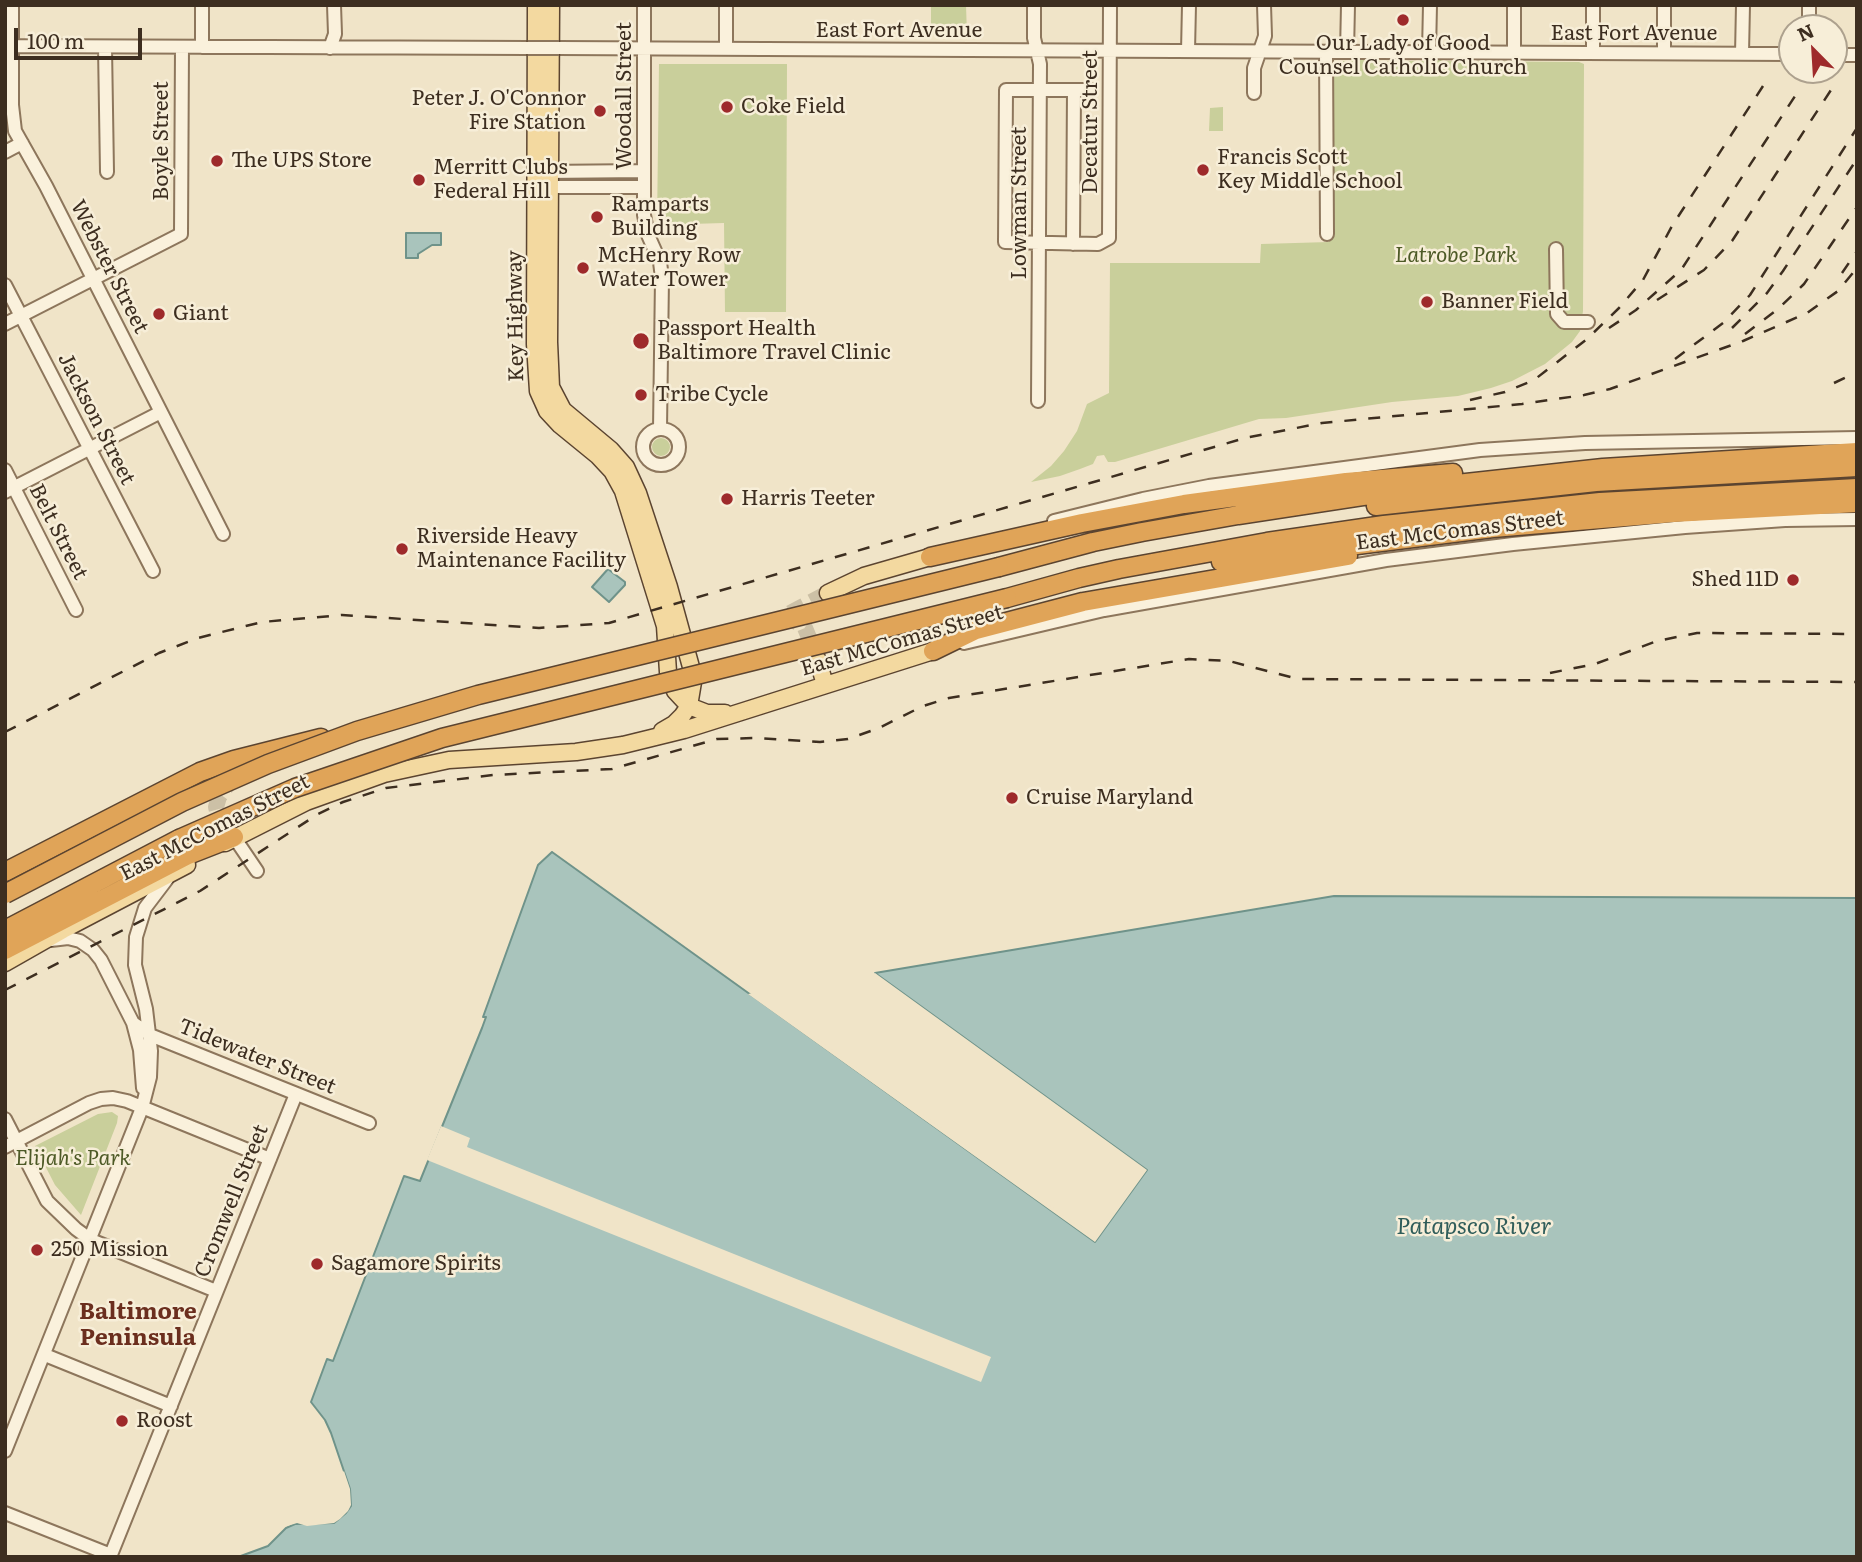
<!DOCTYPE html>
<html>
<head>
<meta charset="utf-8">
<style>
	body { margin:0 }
	#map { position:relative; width:1862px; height:1562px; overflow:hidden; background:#f0e4c8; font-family:Literata,serif }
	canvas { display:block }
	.frame { position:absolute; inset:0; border:7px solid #3d2e20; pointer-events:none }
	.north { position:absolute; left:1778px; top:14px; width:70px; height:70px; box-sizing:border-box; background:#f7eed8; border:2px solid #ada18e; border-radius:50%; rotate:336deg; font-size:19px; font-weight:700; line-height:28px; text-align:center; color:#3d2e20 }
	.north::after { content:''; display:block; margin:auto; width:24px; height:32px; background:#9e2a2b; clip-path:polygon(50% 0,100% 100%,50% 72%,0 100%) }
	.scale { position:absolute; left:14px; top:28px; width:128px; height:32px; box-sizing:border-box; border:4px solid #3d2e20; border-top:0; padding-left:9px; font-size:21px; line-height:24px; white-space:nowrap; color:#3d2e20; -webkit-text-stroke:5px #f7eed8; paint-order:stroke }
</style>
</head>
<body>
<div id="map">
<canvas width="1862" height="1562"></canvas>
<div class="frame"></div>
<div class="north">N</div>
<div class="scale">100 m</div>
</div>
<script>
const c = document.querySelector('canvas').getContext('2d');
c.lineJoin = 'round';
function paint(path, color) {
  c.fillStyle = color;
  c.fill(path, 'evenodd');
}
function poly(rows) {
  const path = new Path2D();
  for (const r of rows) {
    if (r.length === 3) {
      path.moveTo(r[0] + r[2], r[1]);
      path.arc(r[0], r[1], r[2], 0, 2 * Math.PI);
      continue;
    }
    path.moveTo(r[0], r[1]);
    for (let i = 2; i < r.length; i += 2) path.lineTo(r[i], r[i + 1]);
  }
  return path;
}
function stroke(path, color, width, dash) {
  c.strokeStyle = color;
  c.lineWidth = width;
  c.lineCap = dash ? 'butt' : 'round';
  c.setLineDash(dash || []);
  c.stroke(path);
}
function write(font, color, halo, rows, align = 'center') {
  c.font = font + ' Literata,serif';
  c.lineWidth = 5;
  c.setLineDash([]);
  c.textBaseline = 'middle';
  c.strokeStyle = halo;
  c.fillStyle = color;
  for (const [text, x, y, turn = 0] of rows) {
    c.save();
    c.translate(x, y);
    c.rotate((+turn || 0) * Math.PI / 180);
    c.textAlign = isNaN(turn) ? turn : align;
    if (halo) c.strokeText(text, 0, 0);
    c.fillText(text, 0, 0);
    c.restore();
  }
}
paint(poly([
	[931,5,966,5,967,35,931,35],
	[1361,58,1369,61,1377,59,1380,61,1428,61,1435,58,1444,61,1579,62,1584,64,1583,311,1580,331,1572,342,1545,364,1512,381,1491,388,1458,396,1392,402,1286,418,1259,419,1115,462,1108,462,1104,455,1097,456,1093,464,1080,469,1060,476,1031,482,1051,466,1064,451,1077,431,1087,404,1109,393,1110,263,1260,263,1261,244,1329,242,1331,61,1358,61],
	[659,64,787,64,786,312,725,312,724,223,657,225],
	[1223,107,1223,131,1209,131,1210,108],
	[661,447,9],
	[112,1112,118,1116,117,1123,81,1215,55,1185,35,1146,98,1114]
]), '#c9cf9b');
const water = poly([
	[406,233,441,233,441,245,432,245,418,254,418,258,406,258,406,233],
	[608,569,625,582,625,585,609,602,592,587,608,569],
	[552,852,1095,1242,1147,1170,875,973,1334,896,1857,898,1857,1557,238,1557,268,1546,286,1528,295,1524,334,1523,346,1513,351,1506,350,1489,331,1433,325,1420,311,1402,327,1359,333,1361,404,1176,420,1181,482,1028,486,1017,483,1017,538,865,552,852]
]);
paint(water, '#a9c4bc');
stroke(water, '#6f938a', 2);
paint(poly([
	[875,973,1147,1170,1095,1242,748,994,753,993,1094,1237,1142,1171,873,976,872,974],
	[441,1126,470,1138,467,1147,991,1357,981,1382,427,1160],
	[344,1471,350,1489,351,1505,348,1511,340,1519,334,1523,307,1526,297,1523,281,1528,294,1521,333,1519,344,1510,347,1505,346,1490,341,1474]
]), '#f0e4c8');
stroke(poly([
	[790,613,828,593],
	[785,614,805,628,817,657],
	[227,831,219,818,216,807,219,797,233,777]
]), '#ccc0a6', 16, [16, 8]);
const minor = poly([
	[12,5,12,105,15,131,46,186,223,534],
	[644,5,644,215,648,235,660,262,662,278,660,429],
	[1034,5,1034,38,1040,64,1038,401],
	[1593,5,1593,53],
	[1809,28,1809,5],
	[7,46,528,48],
	[105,47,107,172],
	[202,47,202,5],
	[330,48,335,34,334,5],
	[559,48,1792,54],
	[726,49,726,5],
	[1188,51,1189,5],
	[1326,52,1327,234],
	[1347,52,1348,5],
	[1429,52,1430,5],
	[1514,52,1514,5],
	[1664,53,1664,5],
	[1742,54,1743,5],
	[1834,55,1857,55],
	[1091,90,1006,90,1005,242,1098,244,1109,238,1110,5],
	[1254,93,1254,68,1265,36,1264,5],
	[5,152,22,143],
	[543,172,644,171],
	[543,187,644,187],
	[1073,244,1074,90],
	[1556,249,1557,314,1564,322,1588,322],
	[5,285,153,571],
	[5,324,181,234,182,47],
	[661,447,18],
	[5,470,76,610],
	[5,492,161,412],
	[1054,521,1143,499,1209,486,1480,450,1585,443,1857,438],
	[964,643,1104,610,1386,560,1513,544,1685,527,1785,520,1857,519],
	[234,837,257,871],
	[51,940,68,938,80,941,93,950,101,960,133,1023,140,1050,143,1088],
	[133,1023,150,1035,369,1123],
	[5,1119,47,1201,76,1229,91,1240,216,1291],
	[5,1147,89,1103,101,1099,113,1098,127,1101,270,1159],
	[45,1355,171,1406],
	[5,1451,142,1108,150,1077,151,1051,146,1009,135,965,136,937,145,908,167,879],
	[5,1513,111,1555],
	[110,1557,296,1094]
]);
const major = poly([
	[536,5,535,344,538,391,547,411,560,425,598,456,612,471,623,491,665,626,668,672,675,691,689,706,707,713,725,713],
	[551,5,549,342,551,387,563,410,611,450,626,467,638,493,669,587,691,667,693,682,689,706,682,716,674,724,662,731],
	[828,593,864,576,930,557],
	[818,660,825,685],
	[225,843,306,802,384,774,449,760,576,752,623,745,684,730,933,651],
	[5,963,63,930,187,865]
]);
const highway = poly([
	[1376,506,1596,482,1857,467],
	[930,557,1082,523,1184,504,1346,482,1453,473],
	[1221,562,1493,528,1673,513,1857,503],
	[999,567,1093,542,1142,532,1238,515,1402,490,1603,468,1857,452],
	[1007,598,1079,578,1119,569,1267,542,1384,525,1600,502,1857,488],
	[933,651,976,630,1083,602,1348,556],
	[5,872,200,772,234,760,321,738],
	[5,930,179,839],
	[5,950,188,855,234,837]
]);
stroke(minor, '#8d765c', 16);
stroke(major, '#5b4430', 19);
stroke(highway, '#5b4430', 21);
stroke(minor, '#faf1dc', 12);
stroke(major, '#f3d9a0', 16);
stroke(highway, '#e0a458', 18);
stroke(poly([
	[1842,273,1857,251],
	[1657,300,1704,270,1732,241,1831,90],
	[1609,328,1636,310,1681,270,1799,90],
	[1732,328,1767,293,1783,271,1857,159],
	[1745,334,1778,309,1804,284,1857,207],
	[1675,359,1723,323,1750,295,1857,128],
	[1834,383,1857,372],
	[1470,400,1505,392,1534,380,1587,339,1619,308,1643,280,1672,226,1763,86],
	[1550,673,1595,664,1657,641,1697,633,1857,634],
	[5,732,159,653,198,638,262,622,342,615,539,628,609,623,1245,438,1322,423,1522,404,1584,395,1610,389,1743,341,1807,313,1838,291,1857,268],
	[5,990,200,891,318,814,343,802,386,788,493,775,612,769,717,739,757,738,820,742,848,739,879,728,923,706,949,698,1189,659,1229,661,1298,679,1857,682]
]), '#3d2e20', 2.5, [12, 12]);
const minorBridge = poly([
	[528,48,559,48]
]);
const highwayBridge = poly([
	[179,839,295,788,442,738,1007,598],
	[5,894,182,802,268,764,357,731,478,695,999,567]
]);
stroke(minorBridge, '#8d765c', 16, []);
stroke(highwayBridge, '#5b4430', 21, []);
stroke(minorBridge, '#faf1dc', 12);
stroke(highwayBridge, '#e0a458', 18);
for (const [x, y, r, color] of [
	[1403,20,7,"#9e2a2b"],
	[727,107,7,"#9e2a2b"],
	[600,111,7,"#9e2a2b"],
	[217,161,7,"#9e2a2b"],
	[1203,170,7,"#9e2a2b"],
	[419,180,7,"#9e2a2b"],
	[597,217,7,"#9e2a2b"],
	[583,268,7,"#9e2a2b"],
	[1427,302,7,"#9e2a2b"],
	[159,314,7,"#9e2a2b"],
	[641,341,9,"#9e2a2b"],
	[641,395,7,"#9e2a2b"],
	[727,499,7,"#9e2a2b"],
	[402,549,7,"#9e2a2b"],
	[1793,580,7,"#9e2a2b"],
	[1012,798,7,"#9e2a2b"],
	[37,1250,7,"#9e2a2b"],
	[317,1264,7,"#9e2a2b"],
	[122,1421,7,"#9e2a2b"]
]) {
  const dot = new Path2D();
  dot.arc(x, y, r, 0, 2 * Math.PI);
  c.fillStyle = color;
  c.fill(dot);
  stroke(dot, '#f7eed8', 2.5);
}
write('21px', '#3d2e20', '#f7eed8', [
	["East Fort Avenue",899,31],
	["East Fort Avenue",1634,34],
	["Woodall Street",625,96,-90],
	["Decatur Street",1091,122,-90],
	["Boyle Street",162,141,-90],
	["Lowman Street",1020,203,-90],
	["Webster Street",109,267,63],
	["Key Highway",516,316,-91],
	["Jackson Street",96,419,63],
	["East McComas Street",1460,531,-7],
	["Belt Street",58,532,63],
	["East McComas Street",902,641,-16],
	["East McComas Street",215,828,-27],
	["Tidewater Street",257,1057,22],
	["Cromwell Street",232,1201,-68]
]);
write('21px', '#3d2e20', '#f7eed8', [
	["Our Lady of Good",1403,44,"center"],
	["Counsel Catholic Church",1403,68,"center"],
	["Peter J. O'Connor",586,99,"right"],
	["Fire Station",586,123,"right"],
	["Coke Field",741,107],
	["Francis Scott",1217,158],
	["Key Middle School",1217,182],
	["The UPS Store",231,161],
	["Merritt Clubs",433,168],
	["Federal Hill",433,192],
	["Ramparts",611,205],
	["Building",611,229],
	["McHenry Row",597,256],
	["Water Tower",597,280],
	["Banner Field",1441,302],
	["Giant",173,314],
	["Passport Health",657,329],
	["Baltimore Travel Clinic",657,353],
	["Tribe Cycle",655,395],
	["Harris Teeter",741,499],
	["Riverside Heavy",416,537],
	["Maintenance Facility",416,561],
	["Shed 11D",1779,580,"right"],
	["Cruise Maryland",1026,798],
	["250 Mission",51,1250],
	["Sagamore Spirits",331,1264],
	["Roost",136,1421]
], 'left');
write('italic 21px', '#4d5a26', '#f7eed8', [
	["Latrobe Park",1456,256],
	["Elijah's Park",73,1159]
]);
write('italic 23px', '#2f5d5a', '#f7eed8', [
	["Patapsco River",1474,1227]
]);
write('bold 23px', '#6b2e1e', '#f7eed8', [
	["Baltimore",138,1312],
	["Peninsula",138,1338]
]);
</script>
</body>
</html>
